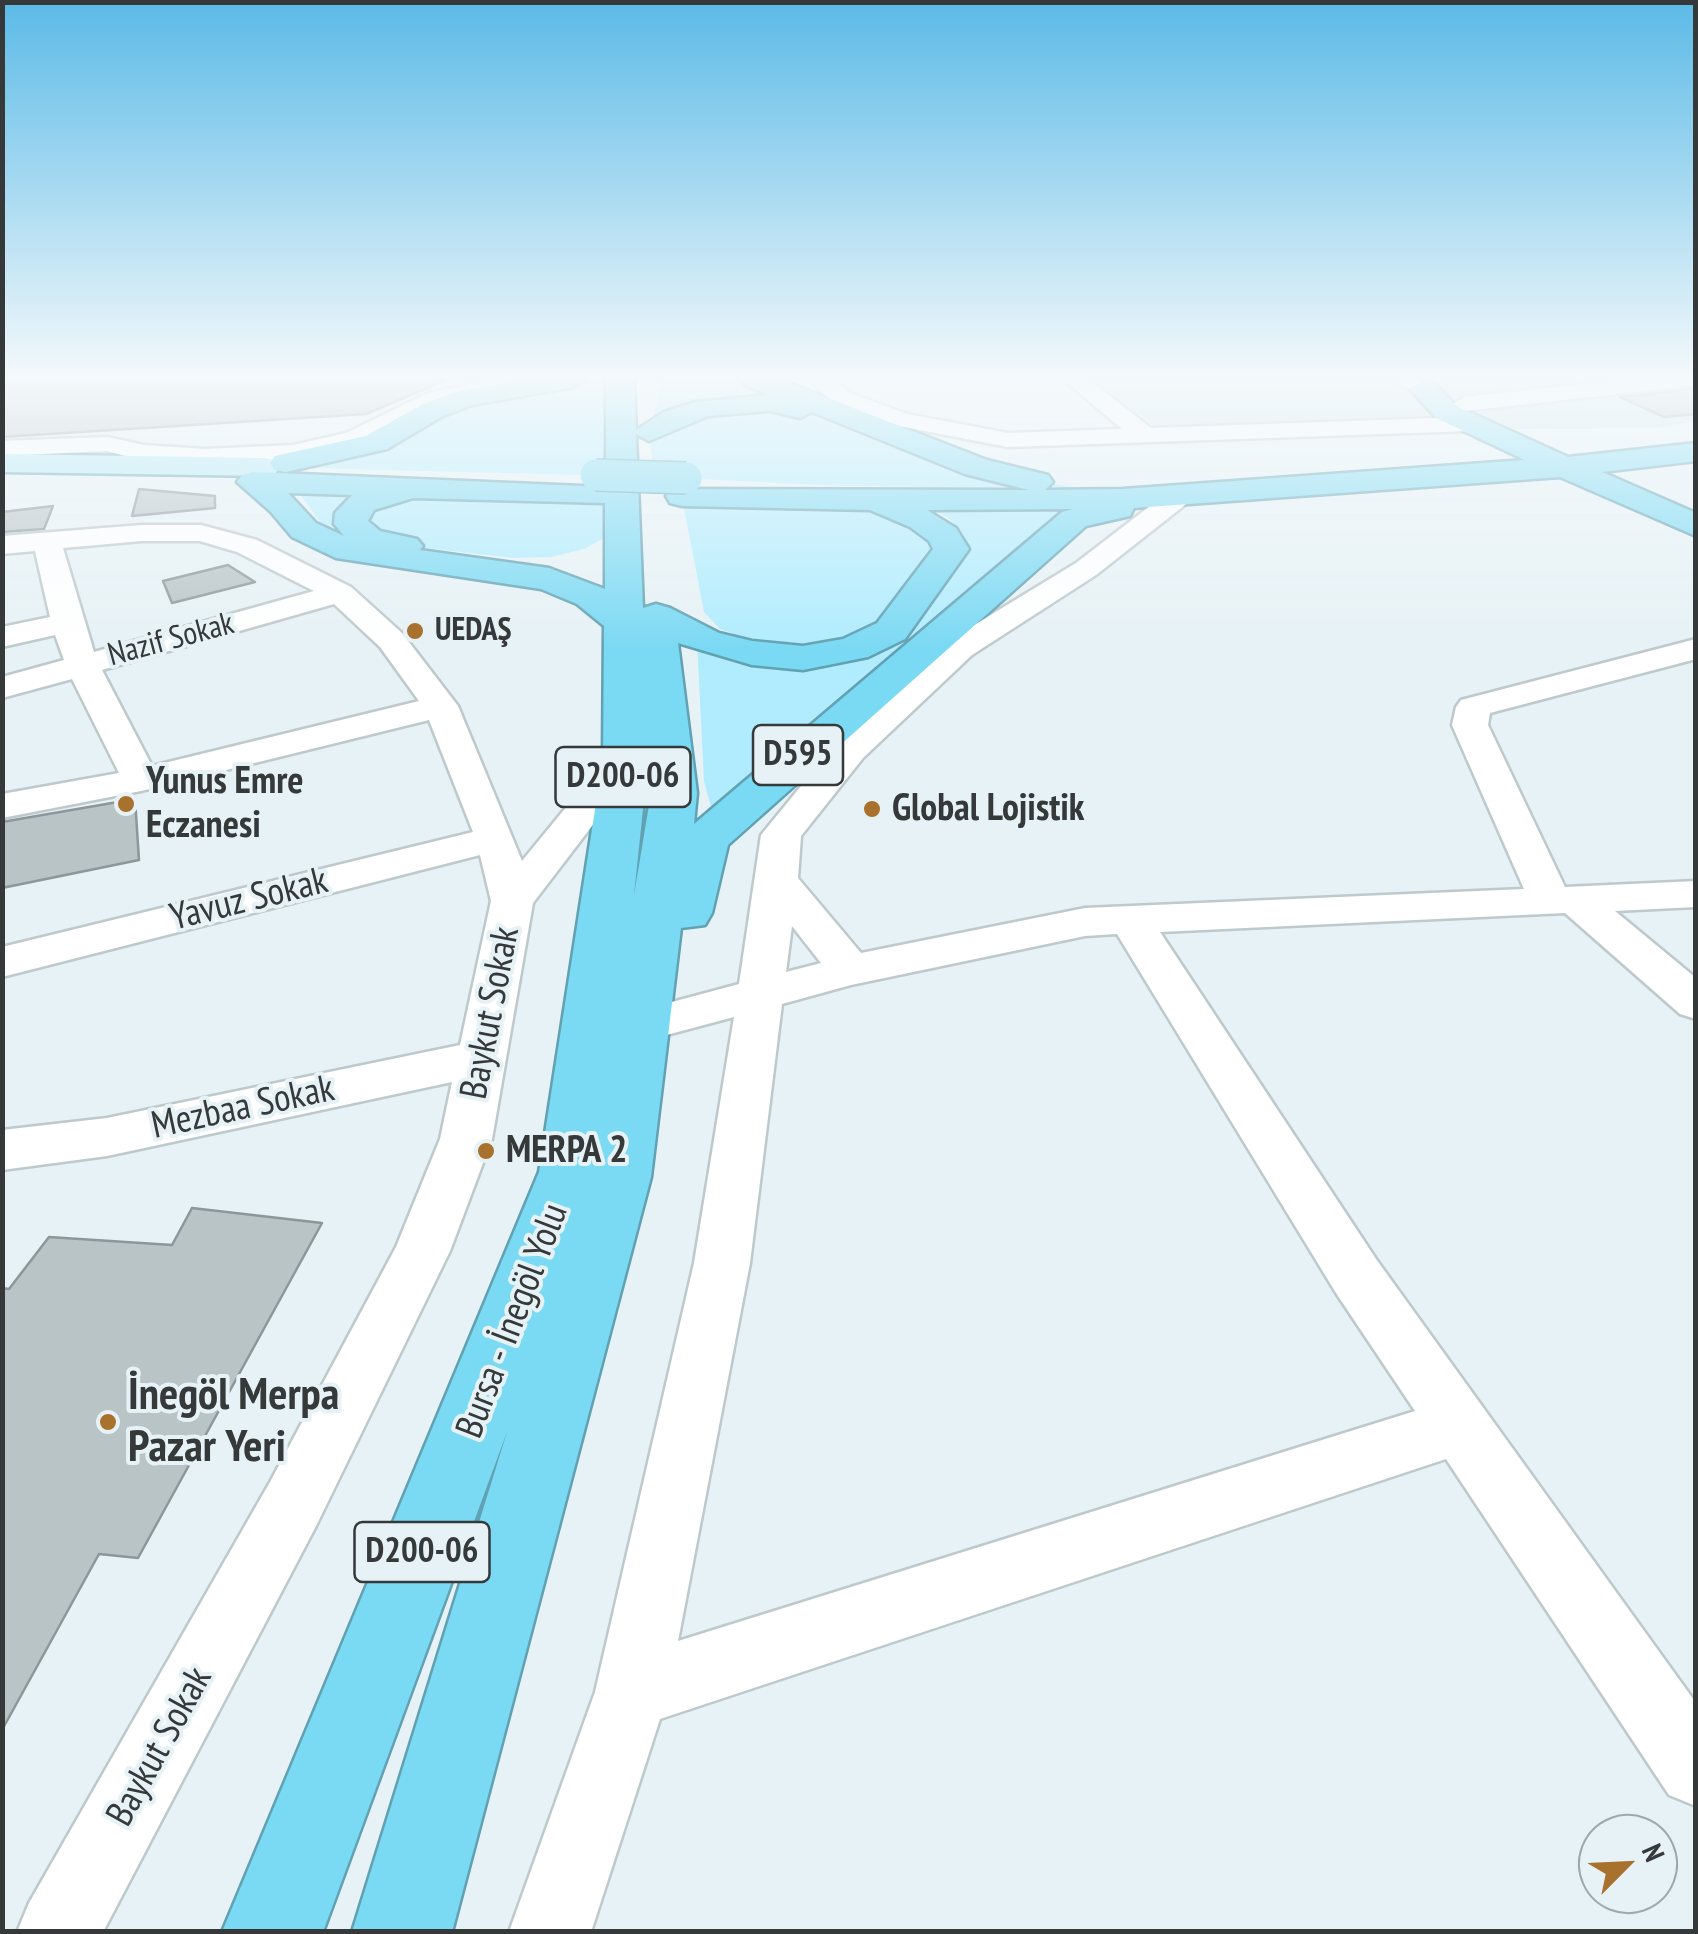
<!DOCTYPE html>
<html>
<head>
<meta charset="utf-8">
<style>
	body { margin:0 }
	#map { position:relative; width:1698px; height:1934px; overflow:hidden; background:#e7f2f6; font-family:"PT Sans Narrow",sans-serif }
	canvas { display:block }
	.frame { position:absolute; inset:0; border:5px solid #35393a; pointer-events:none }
	.north { position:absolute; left:1578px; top:1814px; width:100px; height:100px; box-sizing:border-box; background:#e7f2f6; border:2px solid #a0a8ab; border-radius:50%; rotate:66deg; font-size:28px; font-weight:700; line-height:40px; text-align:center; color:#35393a }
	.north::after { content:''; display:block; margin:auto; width:35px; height:45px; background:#a8712d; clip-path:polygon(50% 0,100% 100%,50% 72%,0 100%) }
</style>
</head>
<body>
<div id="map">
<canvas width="1698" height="1934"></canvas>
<div class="frame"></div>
<div class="north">N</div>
</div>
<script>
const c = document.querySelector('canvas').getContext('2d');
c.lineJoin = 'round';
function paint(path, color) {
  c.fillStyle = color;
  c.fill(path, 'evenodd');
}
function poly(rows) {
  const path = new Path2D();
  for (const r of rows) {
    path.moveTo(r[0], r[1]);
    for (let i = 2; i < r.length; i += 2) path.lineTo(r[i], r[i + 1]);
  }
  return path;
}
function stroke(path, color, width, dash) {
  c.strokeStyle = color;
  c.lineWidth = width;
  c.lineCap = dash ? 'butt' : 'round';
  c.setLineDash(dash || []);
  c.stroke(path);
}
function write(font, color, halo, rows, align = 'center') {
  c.font = font + ' "PT Sans Narrow",sans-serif';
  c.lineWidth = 8;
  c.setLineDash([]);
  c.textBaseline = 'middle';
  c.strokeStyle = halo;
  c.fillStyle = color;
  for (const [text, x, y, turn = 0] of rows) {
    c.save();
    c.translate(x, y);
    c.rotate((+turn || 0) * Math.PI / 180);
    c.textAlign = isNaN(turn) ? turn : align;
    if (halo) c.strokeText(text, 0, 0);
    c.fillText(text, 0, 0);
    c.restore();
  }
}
paint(poly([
	[1093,379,1695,379,1695,421,1657,428,1163,432]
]), '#d1e5eb');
paint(poly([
	[573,379,620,379,624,476,265,467,431,411],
	[663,379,747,379,1020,479,1080,488,841,486,654,477,649,432],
	[295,488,382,489,353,503,367,541,341,536,323,526],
	[623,495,608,536,584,549,551,557,513,558,381,543,352,513,383,496],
	[682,498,866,504,911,521,941,549,876,625,848,638,806,647,762,644,720,629,704,612],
	[920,504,1083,506,714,818,704,781,697,641,738,655,902,636,967,553,962,532,947,517]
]), '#b0ecfe');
const building = poly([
	[2,379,449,379,366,414,2,437,2,379],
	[1690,389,1696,392,1696,414,1664,417,1620,397,1690,389],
	[139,489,215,496,215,508,132,516,139,489],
	[53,506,44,529,2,532,2,512,53,506],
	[228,565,255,582,172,603,163,581,228,565],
	[135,799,139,860,2,888,2,822,135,799],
	[192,1208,322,1223,138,1558,99,1554,2,1730,2,1288,9,1289,49,1237,172,1245,192,1208]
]);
paint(building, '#b9c4c7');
stroke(building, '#8d979a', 2.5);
const minor = poly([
	[493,379,522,382,519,387,443,403,363,443,293,461,205,465,144,461,107,451,2,456,2,441,107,437,144,445,205,449,293,445,346,433,428,393,493,379],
	[808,379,833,379,850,393,907,414,1008,433,1122,429,1063,379,1088,379,1151,428,1469,417,1481,424,1469,431,1008,447,894,425,834,403,808,379],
	[1391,379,1421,379,1435,389,1424,396,1391,379],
	[1630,379,1696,379,1696,385,1465,411,1453,404,1465,397,1630,379],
	[1181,487,1190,489,1194,495,1190,501,1096,575,972,655,863,758,801,836,798,878,861,953,1085,908,1524,889,1452,725,1456,707,1461,700,1696,639,1696,659,1490,713,1488,725,1565,887,1696,881,1696,907,1615,911,1696,978,1696,1019,1680,1014,1565,913,1160,932,1376,1259,1696,1703,1696,1806,1669,1795,1446,1459,660,1719,591,1932,509,1932,595,1692,694,1263,734,1017,659,1037,642,1032,635,1021,642,1010,739,984,761,835,837,742,948,641,1076,563,1172,489,1181,487],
	[792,926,821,963,786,972,792,926],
	[1117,934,1336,1293,1415,1411,678,1641,750,1263,782,1004,851,985,1085,936,1117,934],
	[142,525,201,525,257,540,351,587,402,633,458,706,522,861,613,750,626,747,639,750,644,758,533,903,492,1139,450,1251,316,1526,103,1932,17,1932,29,1903,270,1482,396,1247,440,1139,452,1082,107,1156,2,1170,2,1130,107,1118,460,1045,491,901,480,855,2,977,2,947,473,832,429,720,141,791,2,818,2,794,119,773,72,679,2,698,2,677,64,660,55,635,2,647,2,627,50,617,35,551,2,554,2,536,142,525],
	[142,541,200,541,237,552,314,591,94,652,63,548,142,541],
	[334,604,380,647,419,701,152,766,102,670,334,604]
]);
const major = poly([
	[2,454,264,458,275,460,280,467,275,474,264,476,2,472,2,454]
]);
const highway = poly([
	[526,379,587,379,573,387,472,405,441,417,387,449,286,472,275,470,270,463,275,456,366,436,421,405,456,392,526,379],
	[606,379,634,379,636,430,664,412,695,402,770,395,745,385,741,379,779,379,987,460,1048,475,1053,482,1045,490,1123,489,1525,460,1436,418,1410,389,1424,381,1434,383,1456,406,1568,457,1696,443,1696,461,1602,472,1696,513,1696,536,1560,477,1134,508,1130,516,1086,526,728,845,712,913,705,925,681,928,651,1177,452,1932,352,1932,507,1432,323,1932,222,1932,539,1172,603,758,604,626,577,604,541,589,336,558,292,537,270,511,237,482,242,475,253,472,606,487,606,379],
	[770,411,800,418,812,412,965,474,1029,490,670,489,666,496,670,503,682,506,870,510,910,527,929,541,933,549,877,623,843,639,803,646,752,641,719,633,670,608,656,604,643,608,636,434,649,441,708,416,770,411],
	[288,493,352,495,335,513,334,524,344,536,316,523,288,493],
	[413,498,605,503,605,589,549,568,420,550,423,546,417,539,380,531,368,521,374,510,413,498],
	[1073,509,1062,512,694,824,697,793,678,643,752,665,803,670,868,657,905,639,969,549,956,528,927,510,1073,509],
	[648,762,651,793,634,895,648,762]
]);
stroke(minor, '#bec9cc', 5);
stroke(major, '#62a1b2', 5);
stroke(highway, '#62a1b2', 5);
paint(minor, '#fff');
paint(major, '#afe8f8');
paint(highway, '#7ad9f3');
const highwayBridge = poly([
	[596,475,686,478]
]);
stroke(highwayBridge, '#62a1b2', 34, []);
stroke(highwayBridge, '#7ad9f3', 31);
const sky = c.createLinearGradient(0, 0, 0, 650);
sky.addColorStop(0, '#5bbae7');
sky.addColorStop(0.58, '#f4f9fb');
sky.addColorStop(1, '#f4f9fb00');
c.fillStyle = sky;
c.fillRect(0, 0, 1698, 650);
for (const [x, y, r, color] of [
	[415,631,10,"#a8712d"],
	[126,804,10,"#a8712d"],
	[872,809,10,"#a8712d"],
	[486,1151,10,"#a8712d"],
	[108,1422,10,"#a8712d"]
]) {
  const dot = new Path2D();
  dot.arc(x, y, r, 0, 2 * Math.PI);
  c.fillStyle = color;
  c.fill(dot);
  stroke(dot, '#e7f2f6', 4);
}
write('bold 32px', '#35393a', '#e7f2f6', [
	["UEDAŞ",435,631]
], 'left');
write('32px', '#35393a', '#e7f2f6', [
	["Nazif Sokak",171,640,-15]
]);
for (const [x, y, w] of [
	[798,755,90],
	[623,777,135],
	[422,1552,135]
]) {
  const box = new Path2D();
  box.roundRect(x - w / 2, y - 30, w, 60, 8);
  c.fillStyle = '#e7f2f6';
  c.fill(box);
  stroke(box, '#35393a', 2.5);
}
write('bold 35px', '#35393a', null, [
	["D595",798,755],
	["D200-06",623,777],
	["D200-06",422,1552]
]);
write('bold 38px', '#35393a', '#e7f2f6', [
	["Yunus Emre",146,782],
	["Eczanesi",146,826],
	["Global Lojistik",892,809],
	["MERPA 2",506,1151]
], 'left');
write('38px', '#35393a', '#e7f2f6', [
	["Yavuz Sokak",249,900,-14],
	["Baykut Sokak",491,1013,-79],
	["Mezbaa Sokak",243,1108,-12],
	["Bursa - İnegöl Yolu",513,1321,-69],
	["Baykut Sokak",160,1747,-61]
]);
write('bold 45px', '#35393a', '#e7f2f6', [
	["İnegöl Merpa",128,1396],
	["Pazar Yeri",128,1448]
], 'left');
</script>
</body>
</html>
